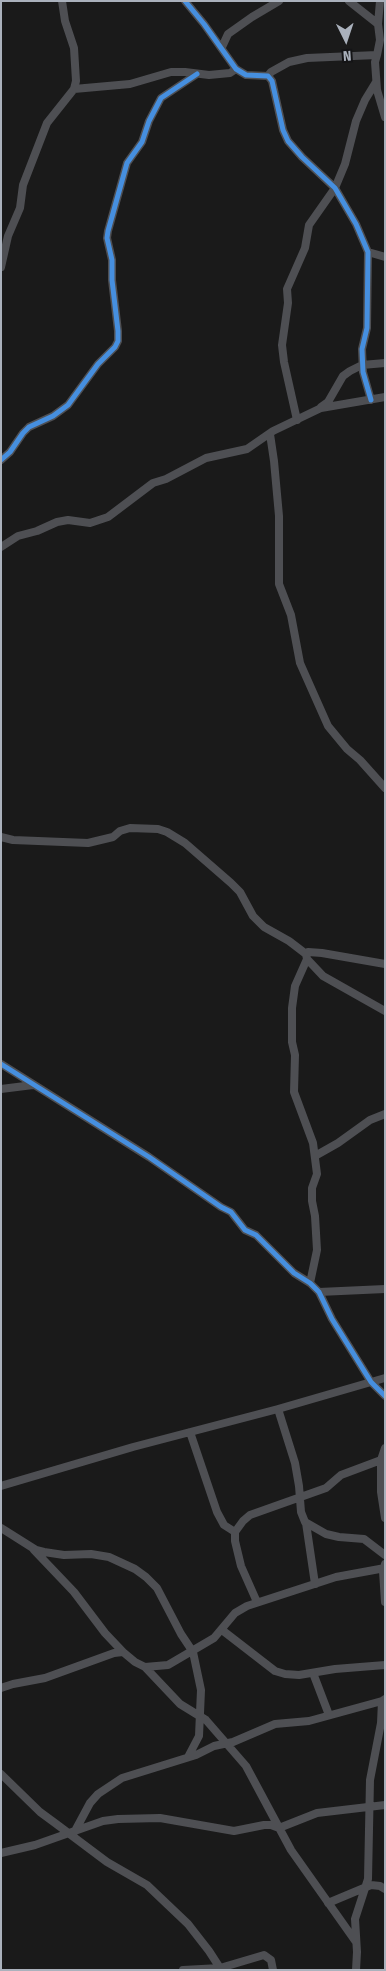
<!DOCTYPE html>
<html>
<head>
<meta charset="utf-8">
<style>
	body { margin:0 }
	#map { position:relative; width:386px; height:1971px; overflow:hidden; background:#1a1a1a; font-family:"Fira Sans Condensed",sans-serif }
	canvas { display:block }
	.frame { position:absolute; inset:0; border:2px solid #aab1bc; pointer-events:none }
	.north { position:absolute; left:321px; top:15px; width:50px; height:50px; -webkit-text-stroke:4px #141416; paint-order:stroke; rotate:176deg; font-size:14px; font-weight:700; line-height:20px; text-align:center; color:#aab1bc }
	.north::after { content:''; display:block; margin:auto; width:18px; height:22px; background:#aab1bc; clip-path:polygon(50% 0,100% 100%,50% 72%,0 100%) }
</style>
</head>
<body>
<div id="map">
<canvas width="386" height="1971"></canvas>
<div class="frame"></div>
<div class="north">N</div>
</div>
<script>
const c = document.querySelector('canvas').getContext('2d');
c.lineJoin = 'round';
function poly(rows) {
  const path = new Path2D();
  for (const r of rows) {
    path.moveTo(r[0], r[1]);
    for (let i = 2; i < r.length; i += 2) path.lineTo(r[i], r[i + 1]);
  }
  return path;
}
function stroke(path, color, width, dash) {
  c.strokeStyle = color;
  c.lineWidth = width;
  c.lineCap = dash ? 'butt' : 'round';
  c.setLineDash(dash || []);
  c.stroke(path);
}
stroke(poly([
	[185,1,204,24,236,69,246,75,268,76,272,81,283,130,288,141,302,157,335,188,356,224,368,252,367,328,362,349,363,372,371,400],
	[349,1,378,24,380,40,377,55],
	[378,24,380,1],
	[222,47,228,34,252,17,279,1],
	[268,76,271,72,289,62,307,58,377,55,375,62,377,90,385,117],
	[74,89,130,84,171,72,185,72,209,75,230,73,236,69],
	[368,252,385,257],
	[1,267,8,236,20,208,23,185,47,123,74,89,76,81,74,48,65,21,62,1],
	[321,407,328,402,343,376,350,371,362,365,385,363],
	[297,420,284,362,282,345,288,303,287,289,305,248,309,225,335,188,345,164,356,121,365,100,376,82],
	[270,434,274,461,279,516,279,584,291,615,300,663,328,726,347,749,360,760,385,788],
	[1,460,10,452,23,433,29,427,53,416,68,405,98,364,115,347,118,341,118,331,112,280,112,260,107,238,108,231,127,163,142,142,149,121,161,98,197,74],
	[1,547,18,536,37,531,57,522,68,520,90,523,108,517,153,483,166,479,206,458,247,449,273,431,321,408,385,397],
	[1,837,13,840,88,843,113,837,120,831,130,828,158,829,167,832,185,843,231,883,240,892,253,916,264,927,289,941,306,954],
	[306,954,307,959,295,986,292,1008,292,1042,295,1055,294,1092,313,1143,317,1174,312,1188,312,1201,315,1216,317,1250,310,1283],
	[306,954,308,952,322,953,385,964],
	[307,959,323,976,385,1011],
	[1,1064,149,1157,221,1207,231,1212,245,1230,256,1235,294,1273,310,1283,319,1292,332,1319,371,1382,385,1396],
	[1,1089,33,1085],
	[315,1156,338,1143,370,1120,385,1114],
	[319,1292,385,1289],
	[278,1409,295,1463,299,1486,301,1512,305,1522,326,1534,339,1537,364,1539,385,1555],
	[190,1432,217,1512,224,1525,235,1532],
	[385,1448,381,1460,381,1492,385,1518],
	[1,1486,133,1447,278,1409,385,1378],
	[306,1523,315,1584],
	[1,1528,36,1550,44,1552,64,1555,91,1554,109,1557,135,1569,146,1577,157,1588,181,1634,193,1652,201,1690,199,1736,188,1757],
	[34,1550,74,1592,105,1633,123,1652],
	[385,1564,383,1571,385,1602],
	[257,1602,241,1566,235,1541,235,1532,243,1521,250,1515,326,1488,341,1475,381,1460],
	[222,1630,275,1671,285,1674,299,1675,335,1669,385,1665],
	[145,1667,180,1704,206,1720,246,1766,291,1850,356,1942],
	[313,1673,329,1715],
	[1,1688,13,1684,45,1678,114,1653,123,1652,135,1662,145,1667,168,1665,214,1638,235,1613,247,1606,336,1577,385,1568],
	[1,1774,40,1812,55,1823,107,1862,147,1885,188,1924,209,1951,220,1968],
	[75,1831,90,1803,98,1794,122,1778,196,1755,214,1746,233,1742,275,1724,309,1721,382,1701],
	[1,1853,35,1845,103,1821,118,1819,160,1818,234,1831,264,1825,271,1825,279,1828,317,1813,385,1805],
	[328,1903,371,1885,380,1886,385,1889],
	[183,1970,220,1968,264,1955,271,1960,273,1970],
	[356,1970,357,1952,355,1919,368,1879,370,1780,381,1723,382,1701,385,1699]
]), '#4e4f53', 8);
stroke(poly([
	[185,1,204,24,236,69,246,75,268,76,272,81,283,130,288,141,302,157,335,188,356,224,368,252,367,328,362,349,363,372,371,400],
	[1,460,10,452,23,433,29,427,53,416,68,405,98,364,115,347,118,341,118,331,112,280,112,260,107,238,108,231,127,163,142,142,149,121,161,98,197,74],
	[1,1064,149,1157,221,1207,231,1212,245,1230,256,1235,294,1273,310,1283,319,1292,332,1319,371,1382,385,1396]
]), '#468fdf', 5);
</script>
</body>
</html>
